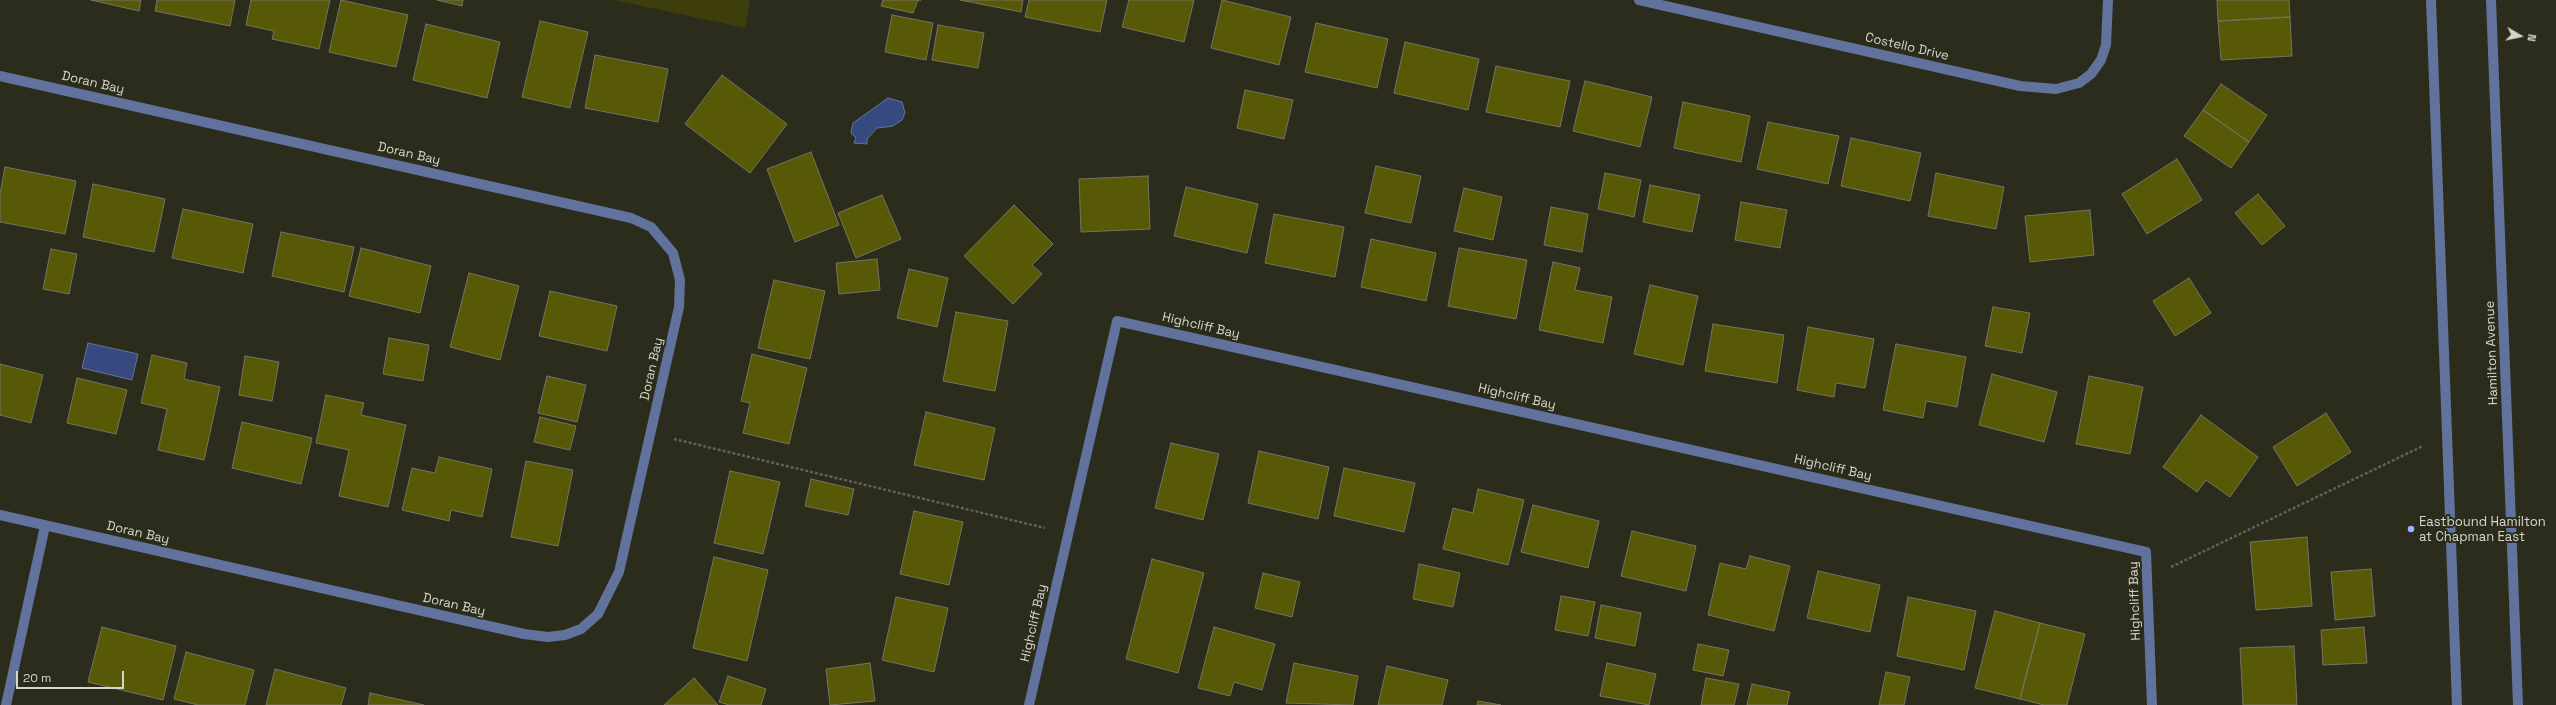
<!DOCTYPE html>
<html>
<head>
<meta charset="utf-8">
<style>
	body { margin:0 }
	#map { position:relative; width:2556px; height:705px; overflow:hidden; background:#2b2c1b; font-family:"Space Grotesk",sans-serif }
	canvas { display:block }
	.north { position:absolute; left:2500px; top:16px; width:40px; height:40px; -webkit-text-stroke:3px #2b2c1b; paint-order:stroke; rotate:99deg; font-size:11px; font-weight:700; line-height:16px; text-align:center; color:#d6d7cc }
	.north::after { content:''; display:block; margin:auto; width:14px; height:18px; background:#d6d7cc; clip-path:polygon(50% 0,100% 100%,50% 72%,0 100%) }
	.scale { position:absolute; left:16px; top:671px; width:108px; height:18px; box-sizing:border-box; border:2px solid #d6d7cc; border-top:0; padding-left:5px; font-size:12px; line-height:14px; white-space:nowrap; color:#d6d7cc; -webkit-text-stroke:3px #2b2c1b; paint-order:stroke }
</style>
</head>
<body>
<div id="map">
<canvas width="2556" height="705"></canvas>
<div class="north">N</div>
<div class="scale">20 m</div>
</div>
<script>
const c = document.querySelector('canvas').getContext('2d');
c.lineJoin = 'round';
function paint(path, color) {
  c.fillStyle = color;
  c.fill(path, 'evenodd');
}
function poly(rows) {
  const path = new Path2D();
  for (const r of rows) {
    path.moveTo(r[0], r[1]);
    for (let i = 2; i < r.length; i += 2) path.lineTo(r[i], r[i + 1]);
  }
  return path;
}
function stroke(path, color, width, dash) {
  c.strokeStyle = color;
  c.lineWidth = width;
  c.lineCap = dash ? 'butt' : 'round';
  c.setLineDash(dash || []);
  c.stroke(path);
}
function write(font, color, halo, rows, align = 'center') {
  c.font = font + ' "Space Grotesk",sans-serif';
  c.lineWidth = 4;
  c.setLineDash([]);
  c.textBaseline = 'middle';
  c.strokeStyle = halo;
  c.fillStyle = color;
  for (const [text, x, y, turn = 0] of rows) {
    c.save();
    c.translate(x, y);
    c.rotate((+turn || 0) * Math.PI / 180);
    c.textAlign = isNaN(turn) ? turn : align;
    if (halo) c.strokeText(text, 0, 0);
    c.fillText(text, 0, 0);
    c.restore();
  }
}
paint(poly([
	[614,0,750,0,745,28]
]), '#3d3e0b');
const water = poly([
	[888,98,902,102,905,113,902,120,893,126,877,128,867,139,867,144,854,143,856,138,851,133,853,123,888,98],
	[88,343,138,354,132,380,82,368,88,343]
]);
paint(water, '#364a81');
stroke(water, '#667498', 1);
const building = poly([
	[91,0,141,0,139,11,91,0],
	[157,0,235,0,230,26,155,11,157,0],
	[251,0,330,0,319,49,272,39,274,31,246,25,251,0],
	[341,0,408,15,396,67,329,52,341,0],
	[437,0,463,0,462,6,437,0],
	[883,0,921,0,918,0,913,13,881,6,883,0],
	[960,0,1023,0,1021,12,960,0],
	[1029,0,1107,0,1100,32,1025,17,1029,0],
	[1129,0,1194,0,1184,42,1122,27,1129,0],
	[1222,0,1291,17,1279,65,1211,48,1222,0],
	[2217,0,2289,0,2290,17,2218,21,2217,0],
	[892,15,933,23,926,60,885,52,892,15],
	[2290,17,2292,56,2221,60,2218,21,2290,17],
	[540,21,588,32,570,108,522,97,540,21],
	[1316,23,1388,39,1377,88,1305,72,1316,23],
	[426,24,500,42,487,98,413,80,426,24],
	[938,25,984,33,978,68,932,60,938,25],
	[1405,42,1479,59,1468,110,1394,93,1405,42],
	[595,55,668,69,658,122,585,108,595,55],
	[1496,66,1570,81,1560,127,1486,112,1496,66],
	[722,75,787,124,750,173,685,124,722,75],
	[1585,81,1652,97,1640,147,1573,131,1585,81],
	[2221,84,2267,115,2249,142,2203,110,2221,84],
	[1245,90,1293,100,1284,139,1237,128,1245,90],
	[1683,102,1750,116,1741,162,1674,148,1683,102],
	[2203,110,2249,142,2231,168,2184,136,2203,110],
	[1768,122,1839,136,1828,184,1757,169,1768,122],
	[1851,138,1921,153,1910,201,1841,186,1851,138],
	[811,152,839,225,795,242,767,169,811,152],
	[2177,159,2202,200,2147,234,2122,194,2177,159],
	[1376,166,1421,176,1411,223,1365,213,1376,166],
	[5,167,76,181,65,234,0,222,0,194,5,167],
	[1605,173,1641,180,1634,217,1598,209,1605,173],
	[1936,173,2004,187,1996,229,1928,216,1936,173],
	[1148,176,1150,229,1081,232,1079,179,1148,176],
	[93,184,165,199,154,252,83,237,93,184],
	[1650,185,1700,195,1692,232,1643,222,1650,185],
	[1186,187,1258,204,1247,253,1174,236,1186,187],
	[1464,188,1502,197,1493,240,1454,231,1464,188],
	[2258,194,2285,226,2262,245,2235,213,2258,194],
	[882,195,901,239,856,258,838,213,882,195],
	[1741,202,1787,210,1780,248,1735,240,1741,202],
	[1014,205,1053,244,1032,265,1042,274,1013,304,964,256,1014,205],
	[1551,207,1588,214,1582,252,1544,245,1551,207],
	[183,209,253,224,243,273,172,258,183,209],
	[2090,210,2094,255,2030,262,2025,216,2090,210],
	[1274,214,1344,227,1335,277,1265,263,1274,214],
	[281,232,354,247,344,292,272,276,281,232],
	[1371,239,1436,253,1426,301,1361,287,1371,239],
	[361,248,431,266,420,313,349,296,361,248],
	[1459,248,1527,260,1516,319,1448,306,1459,248],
	[51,249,77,254,69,294,43,289,51,249],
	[877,259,880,290,839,294,836,263,877,259],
	[1553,262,1580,268,1575,290,1612,297,1603,343,1539,330,1553,262],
	[909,269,948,278,937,327,897,318,909,269],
	[469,273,519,286,500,360,450,347,469,273],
	[2189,278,2211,313,2175,336,2153,301,2189,278],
	[774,280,825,291,810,359,758,348,774,280],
	[1650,285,1698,296,1683,365,1634,354,1650,285],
	[550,291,617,306,607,351,539,336,550,291],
	[1993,307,2030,313,2022,353,1985,346,1993,307],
	[956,312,1008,321,995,391,943,381,956,312],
	[1713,324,1784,335,1777,383,1705,371,1713,324],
	[1808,327,1874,339,1865,388,1836,383,1834,397,1797,390,1808,327],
	[389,338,429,345,423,381,383,374,389,338],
	[1896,344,1966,357,1957,407,1926,401,1923,418,1883,410,1896,344],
	[752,354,807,368,789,444,743,433,750,403,741,401,752,354],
	[152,355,187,363,184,379,220,387,204,460,158,450,167,409,141,403,152,355],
	[245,356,279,362,272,401,239,395,245,356],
	[0,364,43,375,31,423,0,415,0,364],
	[1992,374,2057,392,2044,442,1979,425,1992,374],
	[547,376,586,385,577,422,538,413,547,376],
	[2089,376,2143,387,2130,454,2076,444,2089,376],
	[77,378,127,390,116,434,67,423,77,378],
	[326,395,364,403,361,415,406,425,388,507,339,496,349,450,316,443,326,395],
	[926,412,995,428,984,480,914,465,926,412],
	[2326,413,2351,452,2297,486,2273,447,2326,413],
	[2201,415,2258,457,2230,497,2206,480,2197,492,2163,467,2201,415],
	[540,417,576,426,570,450,534,442,540,417],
	[242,422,312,438,301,484,232,468,242,422],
	[1171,443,1219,454,1203,520,1155,508,1171,443],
	[1259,451,1329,467,1318,519,1248,503,1259,451],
	[439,457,492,469,482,517,451,510,449,521,402,510,412,468,435,473,439,457],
	[526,461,573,470,558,546,511,537,526,461],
	[1344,468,1415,483,1404,532,1334,516,1344,468],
	[730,471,780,482,763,554,714,543,730,471],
	[811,479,854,489,848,515,805,506,811,479],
	[1478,489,1524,500,1508,565,1443,549,1453,508,1473,513,1478,489],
	[1533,505,1599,521,1588,568,1521,552,1533,505],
	[914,511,963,522,949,585,900,574,914,511],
	[1632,531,1696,546,1686,591,1621,576,1632,531],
	[2307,537,2312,606,2256,610,2250,542,2307,537],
	[1750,556,1790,566,1774,631,1708,615,1720,563,1746,569,1750,556],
	[714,557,768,570,747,661,693,648,714,557],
	[1152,559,1204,573,1178,673,1126,659,1152,559],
	[1419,564,1460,573,1453,607,1413,599,1419,564],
	[2371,569,2375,616,2335,620,2331,572,2371,569],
	[1818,571,1880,585,1870,632,1807,618,1818,571],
	[1263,573,1300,582,1292,617,1255,608,1263,573],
	[1561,596,1595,602,1588,636,1555,630,1561,596],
	[896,597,948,608,934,672,882,660,896,597],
	[1908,597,1976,611,1964,670,1897,656,1908,597],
	[1601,605,1641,613,1635,646,1595,638,1601,605],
	[1995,611,2040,623,2020,699,1975,688,1995,611],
	[2040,623,2085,634,2067,705,2044,705,2020,699,2040,623],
	[102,627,176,646,163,700,88,682,102,627],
	[1214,627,1275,644,1262,690,1234,682,1230,696,1198,688,1214,627],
	[2364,627,2367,663,2323,665,2321,630,2364,627],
	[1698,644,1729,650,1723,676,1693,670,1698,644],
	[2294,646,2297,705,2243,705,2240,648,2294,646],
	[186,652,254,670,245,705,198,705,174,699,186,652],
	[870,663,875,701,830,705,826,669,870,663],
	[1294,663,1358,676,1353,705,1286,703,1294,663],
	[1607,663,1656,674,1649,705,1600,696,1607,663],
	[1387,666,1448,680,1442,705,1378,705,1387,666],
	[275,669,346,688,341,705,266,705,275,669],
	[1886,672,1910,677,1904,705,1879,705,1886,672],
	[728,676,766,689,761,705,729,705,719,702,728,676],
	[694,678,718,705,664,705,694,678],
	[1706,678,1739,684,1734,705,1701,705,1706,678],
	[1752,684,1790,692,1787,705,1747,705,1752,684],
	[370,693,424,705,368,705,370,693],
	[1478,701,1501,705,1477,705,1478,701]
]);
paint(building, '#585907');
stroke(building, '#747562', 1);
stroke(poly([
	[674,439,1045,528],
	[2171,567,2423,446]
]), '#616252', 2.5, [3, 2]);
stroke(poly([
	[1639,0,2020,86,2056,89,2079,83,2091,74,2101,60,2106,45,2108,0],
	[2431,0,2457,705],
	[2491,0,2518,705],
	[0,76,631,218,651,227,673,253,680,280,679,307,619,572,598,614,581,629,565,635,548,637,524,634,0,515],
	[6,705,45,526],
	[1029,705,1117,321,2146,552,2152,705]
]), '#61729d', 10);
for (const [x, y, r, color] of [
	[2411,529,4,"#99b5fd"]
]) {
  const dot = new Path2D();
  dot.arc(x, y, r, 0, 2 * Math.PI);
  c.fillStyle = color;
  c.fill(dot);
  stroke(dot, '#2b2c1b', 1.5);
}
write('13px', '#d6d7cc', '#2b2c1b', [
	["Costello Drive",1907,47,13],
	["Doran Bay",93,83,13],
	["Doran Bay",409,154,13],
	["Highcliff Bay",1201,326,13],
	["Hamilton Avenue",2492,353,-92],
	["Doran Bay",652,369,-77],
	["Highcliff Bay",1517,397,13],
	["Highcliff Bay",1833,468,13],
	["Doran Bay",138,533,13],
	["Highcliff Bay",2135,601,-92],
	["Doran Bay",454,605,13],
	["Highcliff Bay",1034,623,-77]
]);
write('13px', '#d6d7cc', '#2b2c1b', [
	["Eastbound Hamilton",2419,522],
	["at Chapman East",2419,537]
], 'left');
</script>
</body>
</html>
